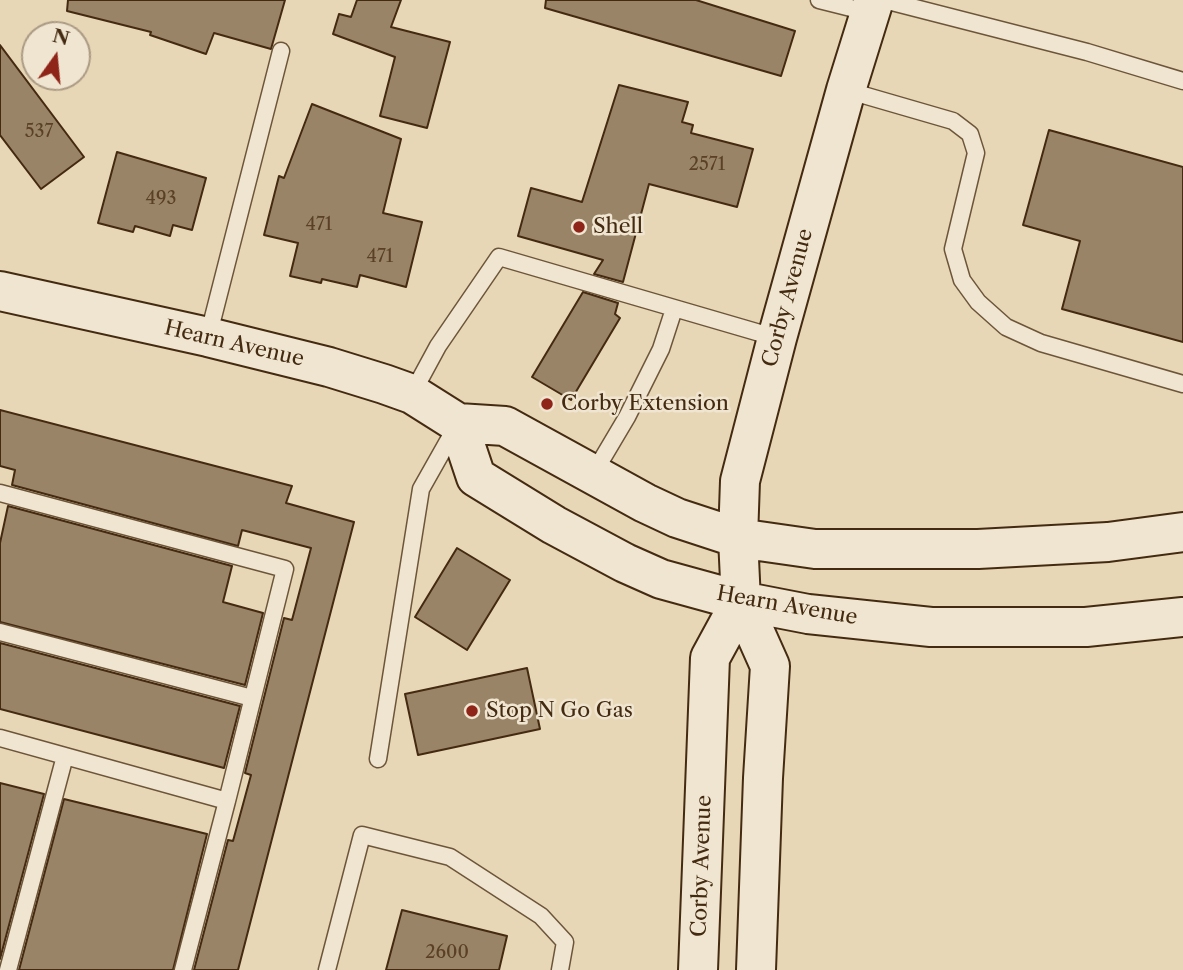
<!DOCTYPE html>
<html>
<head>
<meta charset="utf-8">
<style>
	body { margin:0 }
	#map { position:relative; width:1183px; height:970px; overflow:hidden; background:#e7d7b6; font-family:"Libre Caslon Text",serif }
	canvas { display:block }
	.north { position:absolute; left:21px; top:21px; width:70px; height:70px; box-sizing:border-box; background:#efe5d0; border:2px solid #ab9a84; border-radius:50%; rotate:15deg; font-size:19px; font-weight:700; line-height:28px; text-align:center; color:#442a11 }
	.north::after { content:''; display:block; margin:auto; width:24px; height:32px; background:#8f2418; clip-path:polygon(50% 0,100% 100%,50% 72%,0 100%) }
</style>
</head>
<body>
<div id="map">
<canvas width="1183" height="970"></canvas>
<div class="north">N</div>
</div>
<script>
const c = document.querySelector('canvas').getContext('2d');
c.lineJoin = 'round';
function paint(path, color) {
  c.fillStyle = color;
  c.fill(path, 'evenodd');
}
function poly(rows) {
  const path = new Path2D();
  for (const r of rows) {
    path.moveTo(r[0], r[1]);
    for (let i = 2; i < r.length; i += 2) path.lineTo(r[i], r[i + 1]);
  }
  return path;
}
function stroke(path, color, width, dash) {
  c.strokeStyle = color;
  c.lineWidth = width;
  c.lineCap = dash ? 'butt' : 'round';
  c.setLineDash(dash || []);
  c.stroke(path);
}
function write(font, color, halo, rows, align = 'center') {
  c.font = font + ' "Libre Caslon Text",serif';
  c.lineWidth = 5;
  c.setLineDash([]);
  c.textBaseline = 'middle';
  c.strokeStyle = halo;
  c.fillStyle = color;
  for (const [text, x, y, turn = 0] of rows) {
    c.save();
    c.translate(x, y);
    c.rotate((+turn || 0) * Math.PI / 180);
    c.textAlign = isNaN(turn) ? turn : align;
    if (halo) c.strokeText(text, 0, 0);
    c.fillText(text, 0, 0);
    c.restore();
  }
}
const building = poly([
	[68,0,285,0,271,49,214,33,206,54,150,35,151,32,67,11,68,0],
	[357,0,401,0,391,27,450,42,427,128,380,116,395,57,333,34,339,14,351,17,357,0],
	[546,0,696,0,795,31,781,76,545,8,546,0],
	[0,45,84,157,41,189,0,135,0,45],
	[619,85,688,102,682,122,693,125,691,133,753,149,737,207,649,184,623,282,594,274,603,260,518,236,531,188,582,202,619,85],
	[312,104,401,139,383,213,422,222,406,287,360,275,357,287,322,279,321,283,290,276,298,243,264,235,279,176,284,178,312,104],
	[1049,130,1183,167,1183,342,1062,309,1080,241,1023,225,1049,130],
	[117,152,206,178,192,230,173,225,170,236,135,226,133,232,98,223,117,152],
	[583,292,618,303,615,314,620,318,571,400,532,377,583,292],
	[0,410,292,486,286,503,354,522,238,970,194,970,228,840,233,841,251,775,245,773,284,618,292,620,311,548,242,530,238,546,12,485,15,470,0,466,0,410],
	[8,506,232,566,223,602,263,613,245,685,0,622,0,543,8,506],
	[457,548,510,580,467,650,415,617,457,548],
	[0,643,240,706,224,768,0,709,0,643],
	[527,668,540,729,418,755,405,694,527,668],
	[0,783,44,794,0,959,0,783],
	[64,799,207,834,173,970,19,970,64,799],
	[402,910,507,936,499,970,386,970,402,910]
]);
paint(building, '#998467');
stroke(building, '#442a11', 2);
const lane = poly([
	[819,0,871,13],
	[884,0,1087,52,1183,81],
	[846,90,953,121,970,134,976,153,953,249,962,280,978,302,1006,327,1041,343,1183,384],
	[208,337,281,51],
	[412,394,438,346,499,257,777,338],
	[592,476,627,417,661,349,674,309],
	[0,493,285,569,227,801],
	[0,632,252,698],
	[0,738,227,801,183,970],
	[378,759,421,489,456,427],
	[8,970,65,756],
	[327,970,362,835,450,857,541,916,565,942,560,970]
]);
const secondary = poly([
	[0,291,208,337,329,367,384,384,412,394,458,423,505,426,645,503,677,518,738,538,815,549,978,549,1108,542,1183,532],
	[458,423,476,477,554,525,625,563,661,579,741,601,808,614,931,627,1086,627,1183,617],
	[698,970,710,658,741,601],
	[756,970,763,778,770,666,741,601,738,538,740,481,777,338,846,90,874,0]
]);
stroke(lane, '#6d553a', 19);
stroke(secondary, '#442a11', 42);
stroke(lane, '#efe5d0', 16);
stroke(secondary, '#efe5d0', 38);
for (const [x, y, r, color] of [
	[579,227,7,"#8f2418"],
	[547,404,7,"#8f2418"],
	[472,711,7,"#8f2418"]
]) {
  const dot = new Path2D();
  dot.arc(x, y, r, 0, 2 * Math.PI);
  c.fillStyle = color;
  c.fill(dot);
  stroke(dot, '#efe5d0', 2.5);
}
write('18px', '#594026', null, [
	["537",39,132],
	["2571",707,165],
	["493",161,199],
	["471",319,225],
	["471",380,257],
	["2600",447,953]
]);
write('21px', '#442a11', '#efe5d0', [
	["Shell",593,227],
	["Corby Extension",561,404],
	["Stop N Go Gas",486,711]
], 'left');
write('21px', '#442a11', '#efe5d0', [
	["Corby Avenue",788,298,-75],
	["Hearn Avenue",234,344,13],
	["Hearn Avenue",787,606,10],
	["Corby Avenue",702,866,-88]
]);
</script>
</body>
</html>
